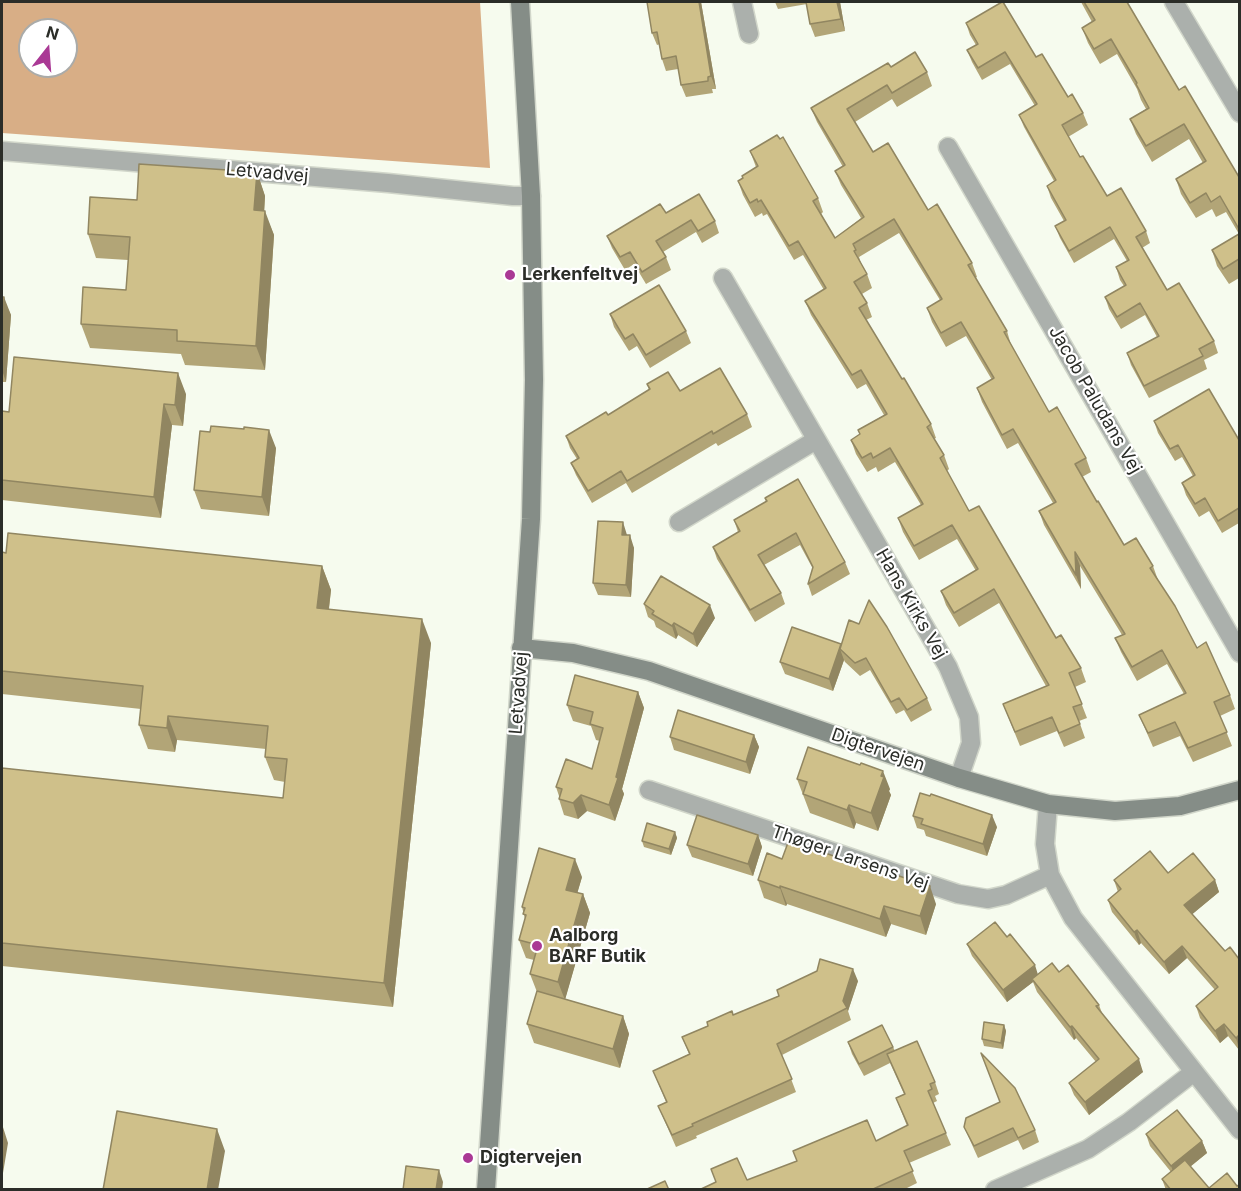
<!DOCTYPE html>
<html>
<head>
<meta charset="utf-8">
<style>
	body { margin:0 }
	#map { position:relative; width:1241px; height:1191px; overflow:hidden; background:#f6fbee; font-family:Inter,sans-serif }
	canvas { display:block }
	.frame { position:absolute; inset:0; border:3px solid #2b2d28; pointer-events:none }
	.north { position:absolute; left:18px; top:18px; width:60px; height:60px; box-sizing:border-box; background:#fff; border:2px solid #aaaba9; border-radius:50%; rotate:17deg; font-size:16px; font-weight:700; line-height:24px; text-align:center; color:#2b2d28 }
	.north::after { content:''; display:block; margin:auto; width:21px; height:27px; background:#aa3995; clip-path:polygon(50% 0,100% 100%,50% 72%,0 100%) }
</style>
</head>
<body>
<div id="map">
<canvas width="1241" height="1191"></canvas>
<div class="frame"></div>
<div class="north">N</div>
</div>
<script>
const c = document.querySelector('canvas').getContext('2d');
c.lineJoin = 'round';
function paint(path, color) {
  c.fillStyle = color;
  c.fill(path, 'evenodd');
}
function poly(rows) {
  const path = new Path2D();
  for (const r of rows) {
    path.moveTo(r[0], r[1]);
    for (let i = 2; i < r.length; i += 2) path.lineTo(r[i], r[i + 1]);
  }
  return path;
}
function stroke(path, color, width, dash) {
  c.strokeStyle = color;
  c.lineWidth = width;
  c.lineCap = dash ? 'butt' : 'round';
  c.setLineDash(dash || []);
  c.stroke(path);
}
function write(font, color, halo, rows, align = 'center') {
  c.font = font + ' Inter,sans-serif';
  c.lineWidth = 4.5;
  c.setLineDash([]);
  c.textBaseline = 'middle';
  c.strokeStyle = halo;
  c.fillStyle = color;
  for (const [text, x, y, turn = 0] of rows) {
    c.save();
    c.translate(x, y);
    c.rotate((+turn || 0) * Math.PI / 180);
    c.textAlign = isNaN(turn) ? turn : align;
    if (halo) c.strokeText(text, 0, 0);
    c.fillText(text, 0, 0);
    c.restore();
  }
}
paint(poly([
	[2,2,480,2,490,168,2,133],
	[30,30,66,30,66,66,30,66]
]), '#d8ae86');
const street = poly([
	[742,2,749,34],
	[1174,2,1240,113],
	[948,147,1240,653],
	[2,151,388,183,513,196,531,196],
	[723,278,948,667,969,717,971,743,959,778],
	[679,522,816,440],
	[649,790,958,894,988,899,1006,895,1050,875],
	[1048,804,1045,844,1050,875,1073,918,1240,1130],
	[995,1190,1088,1149,1129,1122,1194,1072]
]);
const secondary = poly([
	[521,648,573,653,649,671,959,778,1048,804,1115,811,1180,806,1240,790],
	[486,1190,531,519,534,380,531,196,520,2]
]);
stroke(street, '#d1d6ca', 21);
stroke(secondary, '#d1d6ca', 21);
stroke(street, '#abb0ac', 18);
stroke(secondary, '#858d87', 18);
paint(poly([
	[701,2,716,89,712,89,713,93,686,97,681,85,678,69,666,71,662,59,660,44,657,45,652,33],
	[775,2,840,2,845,31,815,37,810,24,807,4,778,9],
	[1081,2,1127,2,1179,90,1239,177,1239,278,1229,284,1217,266,1212,250,1239,234,1226,212,1216,217,1212,209,1196,218,1181,194,1176,179,1203,163,1189,139,1152,162,1136,134,1130,119,1146,109,1141,100,1137,89,1117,54,1100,64,1088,43,1082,28,1092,22],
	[966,23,1036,57,1068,97,1083,113,1088,125,1068,137,1080,157,1107,196,1146,231,1150,243,1142,248,1167,290,1214,341,1218,353,1204,360,1207,369,1149,398,1131,365,1127,353,1157,337,1145,315,1121,329,1109,309,1105,297,1124,286,1120,280,1116,267,1127,261,1114,239,1074,263,1060,238,1055,226,1064,221,1051,198,1047,186,1054,181,1024,127,1019,115,1035,106,1010,64,982,80,972,62,967,50,976,45,970,35],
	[891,67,927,72,932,86,897,107,892,99,855,122,873,152,928,210,972,263,977,277,975,278,1007,331,1011,345,1049,412,1086,458,1091,472,1082,477,1097,502,1124,545,1153,566,1158,580,1197,648,1230,695,1235,709,1220,716,1232,746,1193,762,1180,736,1153,747,1139,715,1184,694,1167,664,1137,681,1121,652,1115,638,1122,635,1080,566,1081,589,1044,525,1039,511,1053,503,1018,443,1007,449,982,402,977,388,992,380,966,336,946,347,932,322,927,308,940,300,899,233,859,257,861,263,867,274,872,288,862,294,867,303,872,317,866,320,902,379,931,424,936,438,934,439,944,455,949,469,947,471,969,511,1056,638,1081,668,1086,682,1075,687,1087,718,1079,721,1085,738,1064,747,1057,731,1020,746,1003,704,1046,686,999,603,959,627,946,605,941,591,976,571,957,539,919,560,903,532,898,518,921,505,895,462,878,472,876,467,867,472,856,454,851,440,860,435,858,430,884,415,866,384,857,389,811,315,805,301,824,290,803,255,794,260,767,214,763,216,762,213,755,217,743,195,738,181,743,178,756,167,750,151,818,198,823,212,821,214,835,238,861,218,841,185,835,171,843,167,817,122,811,108],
	[257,172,265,196,264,211,274,235,265,370,185,365,181,354,90,348,81,324,126,290,128,260,96,258,88,234,137,200],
	[666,213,715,221,719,233,702,243,696,232,663,252,666,257,671,270,646,284,634,264,625,270,612,248,607,236],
	[2,297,11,315,6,382,2,382],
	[610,314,686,331,691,343,650,368,637,346,629,351,614,327],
	[647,384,680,391,747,414,752,427,718,446,716,443,632,493,626,483,592,503,576,475,571,463,577,459,570,448,566,436,608,415,649,390],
	[186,394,183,426,172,425,161,518,2,500,2,411,9,412],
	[1154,421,1239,440,1239,523,1222,533,1209,511,1199,517,1186,495,1182,483,1193,476,1182,457,1175,461,1158,433],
	[244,429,276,448,269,516,201,509,194,490,210,432],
	[765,498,845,562,850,574,812,596,808,584,813,569,800,545,764,565,781,593,785,604,755,622,717,559,713,547,738,532,734,520,766,502],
	[627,535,634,548,631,597,598,595,593,583],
	[2,552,322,566,331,590,329,609,431,643,393,1007,2,966,2,768,283,798,285,782,274,780,265,757,266,749,177,740,175,752,148,749,139,725,141,709,2,694],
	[644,604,715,618,697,647,678,635,676,639,656,627,654,621,648,617],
	[849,620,927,698,932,710,911,722,904,710,896,714,870,670,860,676,845,662,844,660,833,691,785,674,780,662,841,644,841,646],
	[638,692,644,708,622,789,624,794,615,821,587,811,578,819,564,815,559,799,559,796,556,787,592,769,600,741,596,740,591,726,573,721,567,705],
	[754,735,759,747,750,774,674,750,670,737],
	[797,779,890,789,889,791,891,795,878,831,856,823,854,829,810,813],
	[913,816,997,827,987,856,926,836,924,830,917,828],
	[675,832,677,838,671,855,644,847,642,841],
	[758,835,762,847,753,876,692,857,687,845],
	[782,859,936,904,926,935,891,924,886,937,787,904,786,906,764,898,758,880],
	[1168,873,1215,880,1219,892,1192,914,1225,951,1239,959,1239,1050,1228,1036,1220,1043,1200,1018,1196,1006,1215,990,1187,958,1169,974,1141,943,1139,945,1112,912,1108,900,1118,892,1114,880],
	[582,877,577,893,583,894,590,913,565,999,623,1016,629,1034,620,1068,534,1043,527,1024,537,992,530,974,534,960,526,958,519,940,525,919,522,907],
	[967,944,1038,975,1059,972,1099,1005,1102,1013,1143,1072,1089,1115,1074,1095,1069,1083,1096,1062,1076,1038,1074,1040,1037,992,1033,982,1007,1002,972,956],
	[858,981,848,1011,851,1020,782,1055,796,1092,696,1136,697,1138,676,1147,658,1106,666,1102,653,1071,689,1054,682,1037,779,996,777,990],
	[1004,1025,1006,1031,1003,1049,984,1046,982,1039],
	[848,1042,893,1047,895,1051,935,1082,939,1094,935,1096,937,1101,933,1103,951,1145,909,1163,917,1183,903,1190,699,1190,716,1182,711,1169,747,1180,876,1141,907,1126,896,1098,904,1094,890,1063,864,1076,852,1054],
	[966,1118,1035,1130,1039,1142,1023,1150,1018,1140,978,1158,964,1127],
	[1146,1134,1202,1141,1207,1153,1190,1167,1209,1188,1237,1186,1239,1190,1166,1190,1162,1179,1171,1172,1150,1146]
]), '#b2a577');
paint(poly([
	[699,2,701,2,716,89,711,76],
	[837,2,840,2,845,31,841,19],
	[257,172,265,196,263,234,254,210],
	[265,211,274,235,265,370,256,346],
	[4,297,11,315,6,382,2,370,2,335],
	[178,373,186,394,183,426,175,405],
	[164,404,172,425,161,518,154,497],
	[269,430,276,448,269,516,262,497],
	[623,522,627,535,627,547,622,535],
	[630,535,634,548,631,597,626,585],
	[1075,552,1080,566,1081,589,1076,575],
	[322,566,331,590,326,632,317,608],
	[710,605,715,618,697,647,693,634],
	[422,619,431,643,393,1007,384,983],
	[674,623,678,635,676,639,672,626],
	[841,644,844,653,840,649,844,660,833,691,829,679],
	[638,692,644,708,622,789,624,794,615,821,609,805],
	[168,716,177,740,175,752,167,728],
	[754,735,759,747,750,774,746,762],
	[883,771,890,789,889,791,891,795,878,831,871,813],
	[581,795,587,811,578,819,573,803],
	[849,805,856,823,854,829,847,810],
	[992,815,997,827,987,856,983,844],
	[675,832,677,838,671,855,669,849],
	[758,835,762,847,753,876,748,864],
	[575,859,582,877,573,908,566,890],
	[1215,880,1219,892,1189,917,1184,905],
	[780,886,787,904,786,906,780,888],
	[930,886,936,904,926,935,920,916],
	[583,894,590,913,565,1000,558,982],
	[884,906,891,924,886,937,880,919],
	[1137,930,1141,943,1139,945,1134,932],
	[1182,946,1187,958,1169,974,1164,962],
	[1035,965,1039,978,1032,979,1033,982,1007,1002,1003,990],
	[853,969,858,981,848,1011,843,1001],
	[623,1016,629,1034,620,1068,613,1049],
	[1224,1024,1228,1036,1220,1043,1215,1031],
	[1004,1025,1006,1031,1003,1049,1001,1043],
	[1072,1026,1076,1038,1074,1040,1070,1027],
	[1239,1035,1239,1049,1236,1038],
	[1139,1059,1143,1072,1089,1115,1085,1102],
	[2,1124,8,1143,2,1179],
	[217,1129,225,1151,218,1190,207,1190],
	[1202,1141,1207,1153,1176,1178,1171,1166],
	[439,1170,443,1182,442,1190,436,1190]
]), '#918661');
const building = poly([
	[647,2,699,2,711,76,708,77,708,81,681,85,676,56,662,59,657,32,652,33,647,2],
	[806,2,837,2,841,19,810,24,806,2],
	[1002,2,1003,2,1036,57,1042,54,1068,97,1072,94,1083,113,1062,125,1080,157,1083,156,1107,196,1121,188,1146,231,1136,237,1167,290,1179,283,1214,341,1199,349,1203,356,1144,386,1127,353,1159,336,1140,303,1117,317,1105,297,1126,285,1116,267,1129,260,1110,227,1069,251,1055,226,1066,220,1047,186,1056,180,1019,115,1037,104,1005,52,978,68,967,50,978,44,966,23,1002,2],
	[1084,2,1127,2,1179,90,1185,86,1239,177,1239,229,1220,196,1211,202,1206,193,1190,203,1176,179,1206,161,1184,124,1146,146,1130,119,1149,108,1136,84,1137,83,1111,39,1094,49,1082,28,1095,20,1084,2],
	[915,52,927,72,892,93,887,85,847,109,873,152,888,143,928,210,937,204,972,263,968,265,1007,331,1004,332,1049,412,1057,407,1086,458,1075,464,1097,502,1098,501,1124,545,1136,538,1153,566,1150,568,1175,606,1197,648,1206,642,1230,695,1214,702,1227,732,1188,748,1175,722,1148,733,1139,715,1186,693,1162,650,1132,667,1115,638,1125,634,1075,552,1076,575,1039,511,1056,502,1013,429,1002,435,977,388,994,378,961,322,941,333,927,308,942,299,894,219,853,244,856,250,854,251,867,274,854,282,867,303,859,308,902,379,904,378,931,424,927,427,944,455,940,458,969,511,979,506,1056,638,1061,635,1081,668,1069,673,1082,704,1073,707,1080,724,1059,733,1052,717,1015,732,1003,704,1049,685,994,589,954,613,941,591,978,569,952,525,914,546,898,518,923,504,890,448,873,458,871,453,862,458,851,440,860,434,858,430,887,414,861,370,852,375,805,301,826,288,798,241,789,246,761,200,758,202,757,199,750,203,738,181,743,178,742,176,758,166,750,151,777,135,780,139,783,137,818,198,813,201,835,238,864,217,835,171,845,165,811,108,888,63,891,67,915,52],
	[139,164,257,172,254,210,265,211,256,346,177,341,177,330,81,324,83,287,126,290,130,237,88,234,90,197,137,200,139,164],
	[699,194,715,221,698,231,691,220,656,241,666,257,642,272,630,252,620,257,607,236,660,204,666,213,699,194],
	[1239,234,1239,260,1239,259,1223,269,1212,250,1239,234],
	[659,285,686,331,646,355,633,334,625,339,610,314,659,285],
	[2,297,4,297,2,335,2,297],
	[14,357,178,373,175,405,164,404,154,497,2,480,2,411,9,412,14,357],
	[720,368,747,414,713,434,712,431,627,481,621,471,588,491,571,463,579,458,566,436,606,412,608,415,650,389,647,384,668,372,680,391,720,368],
	[1209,389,1239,440,1239,508,1218,521,1205,498,1195,504,1182,483,1195,475,1178,445,1170,449,1154,421,1209,389],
	[211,426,244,429,244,427,269,430,262,497,194,490,200,431,210,432,211,426],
	[798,479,845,562,808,584,813,567,796,533,758,555,781,593,750,610,713,547,740,531,734,520,767,501,765,498,798,479],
	[598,521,623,522,622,535,630,535,626,585,593,583,598,521],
	[8,533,322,566,317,608,422,619,384,983,2,943,2,768,283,798,287,759,265,757,268,726,168,716,167,728,139,725,143,686,2,671,2,552,6,553,8,533],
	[661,576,710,605,693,634,674,623,672,626,652,614,654,611,644,604,661,576],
	[869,600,887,627,927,698,907,710,899,698,891,702,866,658,855,663,840,649,849,620,859,624,869,600],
	[792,627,841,644,829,679,780,662,792,627],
	[575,675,638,692,616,777,618,778,609,805,581,795,573,803,559,799,562,789,556,787,566,759,592,769,603,728,590,724,593,712,567,705,575,675],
	[678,710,754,735,746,762,670,737,678,710],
	[808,747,860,765,861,763,883,771,881,776,884,777,871,813,849,805,847,810,803,794,807,782,797,779,808,747],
	[920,793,930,796,931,794,992,815,983,844,921,824,923,819,913,816,920,793],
	[697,815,758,835,748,864,687,845,697,815],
	[647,823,675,832,669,849,642,841,647,823],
	[789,840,867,868,868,866,930,886,920,916,884,906,880,919,780,886,780,888,758,880,767,853,782,859,789,840],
	[539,848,575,859,566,890,583,894,558,982,530,974,538,945,519,940,526,915,523,914,525,908,522,907,539,848],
	[1150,851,1168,873,1193,853,1215,880,1184,905,1225,951,1230,947,1239,959,1239,1035,1236,1038,1224,1024,1215,1031,1196,1006,1218,987,1182,946,1164,962,1137,930,1134,932,1108,900,1121,889,1114,880,1150,851],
	[995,922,1007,937,1010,934,1035,965,1003,990,967,944,995,922],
	[820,959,853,969,843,1001,847,1008,777,1044,792,1079,692,1124,693,1126,672,1135,658,1106,667,1102,653,1071,690,1054,682,1037,708,1026,707,1022,714,1019,732,1011,733,1015,779,996,777,990,817,971,820,959],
	[1052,963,1059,972,1068,965,1099,1005,1096,1006,1139,1059,1085,1102,1069,1083,1099,1059,1072,1026,1070,1027,1032,979,1052,963],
	[537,991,623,1016,613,1049,527,1024,537,991],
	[984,1022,1004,1025,1001,1043,982,1039,984,1022],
	[882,1025,893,1047,859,1064,848,1042,882,1025],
	[917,1041,935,1082,930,1084,932,1089,928,1091,946,1133,904,1151,913,1171,871,1190,699,1190,716,1182,711,1169,737,1158,747,1180,797,1161,793,1151,867,1120,876,1141,908,1125,896,1098,905,1094,887,1054,917,1041],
	[981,1053,1015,1088,1035,1130,1018,1138,1013,1128,974,1146,964,1127,966,1118,1000,1102,981,1053],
	[1177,1110,1202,1141,1171,1166,1146,1134,1177,1110],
	[117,1111,217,1129,207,1190,103,1190,117,1111],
	[1185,1160,1209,1188,1227,1173,1237,1186,1239,1185,1239,1190,1171,1190,1162,1179,1185,1160],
	[406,1166,439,1170,436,1190,403,1190,406,1166],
	[665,1181,669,1190,645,1190,665,1181]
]);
paint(building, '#cfc08a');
stroke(building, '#918661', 1.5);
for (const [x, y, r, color] of [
	[510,275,6,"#aa3995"],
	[537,946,6,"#aa3995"],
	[468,1158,6,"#aa3995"]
]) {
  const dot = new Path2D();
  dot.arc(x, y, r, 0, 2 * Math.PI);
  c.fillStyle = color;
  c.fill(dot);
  stroke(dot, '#fff', 2);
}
write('18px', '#2b2d28', '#fff', [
	["Letvadvej",267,173,5],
	["Jacob Paludans Vej",1095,400,60],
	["Hans Kirks Vej",911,604,60],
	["Letvadvej",519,693,-86],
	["Digtervejen",878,750,19],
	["Thøger Larsens Vej",850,858,19]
]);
write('bold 18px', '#2b2d28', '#fff', [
	["Lerkenfeltvej",522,275],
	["Aalborg",549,936],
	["BARF Butik",549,957],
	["Digtervejen",480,1158]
], 'left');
</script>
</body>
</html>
